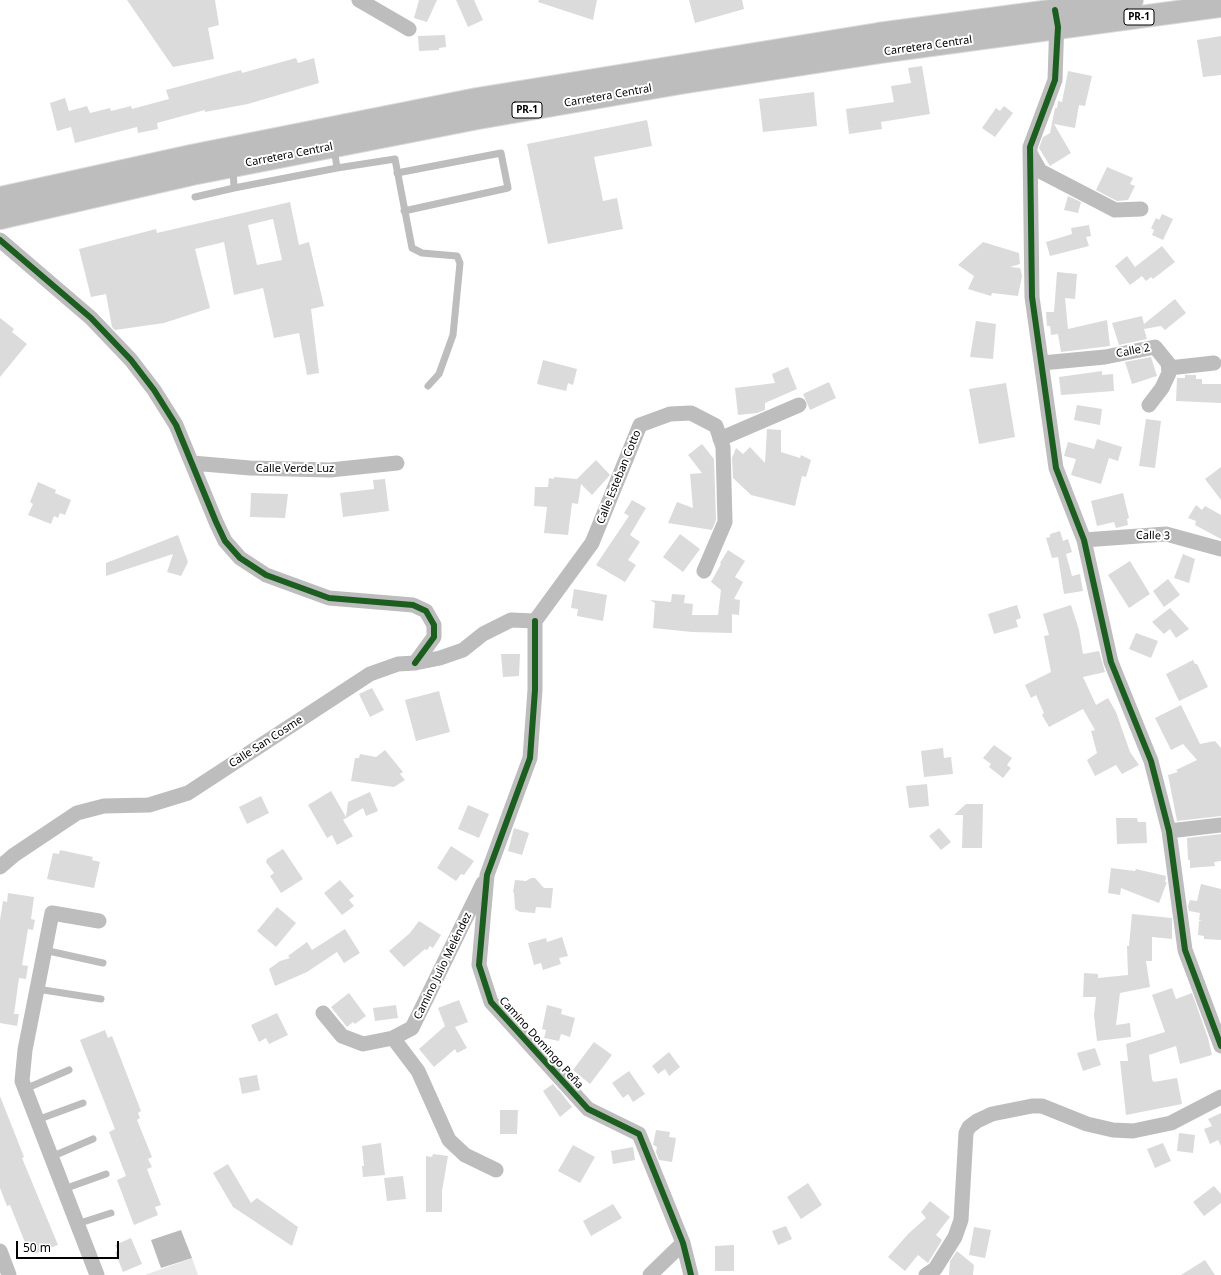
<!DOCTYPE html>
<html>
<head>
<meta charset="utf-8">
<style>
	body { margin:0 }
	#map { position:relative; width:1221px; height:1275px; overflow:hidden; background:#fff; font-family:"Noto Sans",sans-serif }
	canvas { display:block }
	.scale { position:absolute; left:16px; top:1241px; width:103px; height:18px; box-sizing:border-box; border:2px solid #000; border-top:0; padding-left:5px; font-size:12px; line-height:14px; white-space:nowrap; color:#000; -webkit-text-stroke:3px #fff; paint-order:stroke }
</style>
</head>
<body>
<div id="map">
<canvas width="1221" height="1275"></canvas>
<div class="scale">50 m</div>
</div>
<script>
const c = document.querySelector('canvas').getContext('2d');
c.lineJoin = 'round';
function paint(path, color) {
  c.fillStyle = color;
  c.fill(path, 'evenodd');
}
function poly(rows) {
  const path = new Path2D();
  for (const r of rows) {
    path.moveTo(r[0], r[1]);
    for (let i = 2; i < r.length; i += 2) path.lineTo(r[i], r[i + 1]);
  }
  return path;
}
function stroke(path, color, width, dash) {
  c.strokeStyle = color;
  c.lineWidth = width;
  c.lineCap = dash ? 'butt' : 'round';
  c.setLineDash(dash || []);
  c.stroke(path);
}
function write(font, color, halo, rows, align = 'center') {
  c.font = font + ' "Noto Sans",sans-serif';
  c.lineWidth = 4;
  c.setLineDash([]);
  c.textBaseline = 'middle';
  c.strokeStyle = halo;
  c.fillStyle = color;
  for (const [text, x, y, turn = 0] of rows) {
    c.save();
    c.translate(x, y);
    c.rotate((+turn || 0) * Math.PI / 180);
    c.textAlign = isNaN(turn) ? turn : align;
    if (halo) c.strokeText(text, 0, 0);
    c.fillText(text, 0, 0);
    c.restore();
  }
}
paint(poly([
	[192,1258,198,1275,145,1275]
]), '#e8e8e8');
paint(poly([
	[181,1230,192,1258,161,1268,151,1240]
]), '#bababa');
paint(poly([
	[127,0,215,0,219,25,208,28,214,59,173,67],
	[419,0,437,0,427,22,414,18],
	[456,0,474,0,483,20,468,27],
	[539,0,597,0,593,20,538,2],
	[689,0,742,0,744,9,695,23],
	[445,35,446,47,439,48,439,50,419,51,418,36],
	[1221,36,1221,75,1203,77,1197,40],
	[296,58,298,63,314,58,319,83,248,104,205,112,205,110,157,123,158,129,138,133,137,127,75,143,71,127,57,131,50,103,65,98,69,111,87,106,90,113,110,108,111,111,131,106,132,109,169,99,166,90,241,70,242,73],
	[922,66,930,114,881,122,882,129,849,134,846,109,894,102,891,86,911,83,908,68],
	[1068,71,1092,76,1085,106,1079,105,1075,128,1054,124,1071,153,1050,166,1039,148,1043,137,1050,133,1055,108,1057,108,1058,101,1062,102],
	[814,92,817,126,763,132,759,99],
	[1004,106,1013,113,995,137,982,128,996,108,1000,111],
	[647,120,652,146,594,157,603,201,617,198,623,229,548,244,527,144],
	[1107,167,1133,178,1130,184,1135,186,1128,200,1117,201,1096,190],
	[1068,196,1081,202,1078,213,1064,210],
	[290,202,299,245,309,242,324,306,311,309,319,373,307,375,299,333,274,338,263,288,234,295,224,242,195,249,210,308,164,323,115,330,112,327,106,294,91,297,79,249,156,229,157,233],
	[273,219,282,260,257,265,248,225],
	[1162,214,1173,219,1163,240,1152,235,1154,230,1151,228,1156,218,1159,220],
	[1089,225,1091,236,1086,237,1089,246,1050,256,1046,242,1072,234,1071,228],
	[983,242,1019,253,1020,264,1010,267,1020,268,1022,276,1018,296,992,293,991,296,968,289,974,276,958,265],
	[1162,246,1175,262,1153,279,1151,277,1146,281,1142,276,1130,285,1115,266,1127,256,1135,267],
	[1057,272,1077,274,1075,299,1065,298,1068,329,1107,320,1110,346,1061,352,1058,334,1051,335,1050,326,1047,326,1046,312,1054,312],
	[1175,299,1186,313,1165,330,1161,326,1144,329,1147,339,1119,345,1112,323,1142,316,1144,324],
	[0,318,14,329,12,332,27,344,0,377],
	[976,321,996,324,993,359,970,357],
	[1151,357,1157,376,1132,384,1125,362],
	[543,360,577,369,573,385,568,383,566,391,537,384],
	[788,367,797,389,765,403,765,410,757,413,738,415,735,388,775,383,772,374],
	[1102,371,1102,375,1113,374,1114,391,1061,395,1059,377],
	[1185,375,1196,375,1196,379,1202,379,1202,384,1221,384,1221,403,1176,401,1177,378,1185,378],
	[829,382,836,398,810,410,803,394],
	[1006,383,1015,437,979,444,969,389],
	[1077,405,1102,409,1100,425,1074,420],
	[1146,419,1161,421,1155,468,1139,466],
	[767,429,781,430,781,452,800,458,801,455,811,460,806,477,802,476,795,506,751,495,733,478,732,458,736,448,743,454,750,447,765,463],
	[1097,439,1122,447,1118,461,1109,458,1101,484,1071,475,1076,459,1064,456,1068,442,1094,449],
	[702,444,714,459,716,520,712,530,668,523,677,502,693,508,690,474,702,473,688,455],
	[596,460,610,475,592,495,581,484,578,504,572,503,568,535,544,533,547,507,534,506,535,487,548,487,549,478,554,479,554,477,577,479],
	[1221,467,1221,500,1205,479],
	[385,479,389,511,343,517,340,493,374,489,373,480],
	[38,482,56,490,55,493,71,500,65,515,60,513,58,518,54,516,51,524,28,515,33,504,30,502],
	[251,493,288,494,285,518,250,517],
	[1123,493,1129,518,1127,519,1128,525,1116,528,1114,522,1097,526,1091,501],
	[632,500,646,508,630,535,640,542,628,560,636,565,625,582,596,565,629,516,624,513],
	[1196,505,1202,510,1205,506,1221,515,1221,539,1195,525,1196,521,1188,518],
	[1060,531,1063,541,1068,539,1072,552,1066,554,1072,576,1080,574,1083,591,1064,594,1058,557,1052,558,1046,538,1050,537,1050,534],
	[680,534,700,549,683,572,663,557],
	[178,535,188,562,181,576,167,572,173,554,106,576,106,563],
	[728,550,745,561,735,577,743,582,734,599,740,600,739,615,732,614,732,633,692,632,653,628,655,603,650,600,671,602,672,594,685,595,684,603,693,604,692,615,718,615,721,590,711,582,721,564,720,563],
	[1183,554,1195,559,1189,583,1174,578],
	[1130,561,1150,594,1129,608,1108,575],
	[1168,579,1180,595,1164,607,1153,591],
	[574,589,607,595,603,621,577,616,578,609,571,608],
	[1017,605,1021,618,1016,620,1018,627,994,634,988,614],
	[1071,605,1079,630,1083,654,1099,651,1105,672,1083,677,1096,705,1108,698,1116,712,1130,752,1139,765,1122,774,1116,765,1095,776,1087,760,1097,753,1091,731,1095,730,1083,709,1049,727,1042,715,1044,713,1036,695,1031,698,1025,685,1051,672,1044,636,1049,635,1043,614],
	[1170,608,1189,629,1176,638,1170,629,1164,634,1152,622],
	[1136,633,1158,641,1151,658,1129,649],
	[501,654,520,654,519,676,503,677],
	[1193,660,1195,664,1197,664,1208,687,1179,701,1166,674],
	[372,688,384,710,370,717,359,694],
	[439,691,450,732,416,741,405,700],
	[1181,705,1200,744,1215,741,1221,748,1221,816,1177,821,1168,775,1178,772,1176,770,1197,760,1183,744,1171,750,1155,718],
	[994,745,1012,758,1007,765,1011,768,1003,778,989,767,991,764,983,758],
	[943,748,944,758,951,757,953,774,924,777,921,751],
	[385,750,403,772,400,774,405,780,394,787,351,781,355,758,359,758,360,754,376,757],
	[927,784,929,806,909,808,906,786],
	[331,791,346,817,348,802,370,792,378,811,366,816,363,808,343,820,353,836,337,845,332,835,327,838,308,805],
	[261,796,269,813,247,824,239,807],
	[966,804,983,804,982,848,962,848,963,815,954,815],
	[468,805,489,814,479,838,458,829],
	[1116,818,1137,818,1138,822,1146,822,1147,843,1117,844],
	[514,828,529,833,522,855,508,851],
	[939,828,951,842,941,850,929,836],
	[1221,834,1221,861,1214,862,1215,866,1190,868,1190,860,1188,860,1187,838],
	[451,846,474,861,464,875,461,874,456,881,437,868],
	[283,849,303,879,281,893,270,876,274,873,266,862,267,859],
	[60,850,93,857,92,860,100,862,94,888,47,879,53,853,59,854],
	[1111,868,1135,871,1136,869,1166,876,1165,882,1167,882,1159,903,1121,888,1120,895,1108,893],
	[531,878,535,878,544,888,553,888,551,908,536,907,535,913,520,912,515,909,514,893,513,892,515,880,526,881],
	[340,880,354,896,349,900,354,906,342,915,324,893],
	[1201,884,1221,889,1221,940,1204,939,1204,936,1198,935,1199,921,1202,921,1199,920,1200,913,1189,911,1188,906,1190,900,1197,901],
	[8,893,34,897,31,919,35,920,33,930,28,929,22,965,28,966,26,979,19,978,14,1014,19,1014,17,1026,0,1023,0,920,3,901,7,902],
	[277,907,296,923,276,947,257,931],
	[1132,914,1172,918,1172,939,1152,937,1152,961,1146,961,1150,987,1120,993,1116,1025,1130,1023,1131,1037,1097,1041,1094,1015,1096,997,1083,997,1084,973,1098,974,1098,978,1128,975,1127,946,1129,946],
	[419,921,441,935,433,948,430,946,427,950,425,949,404,967,389,951,410,933],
	[345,929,360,953,344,963,337,952,307,972,275,986,269,969,280,961,290,958,288,956,307,942,312,950],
	[562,937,568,956,559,958,561,964,543,970,541,963,534,965,528,943,546,938,547,942],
	[1172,988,1176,999,1192,993,1208,1038,1212,1055,1180,1064,1176,1046,1149,1055,1152,1080,1154,1082,1177,1078,1182,1104,1126,1115,1120,1061,1128,1061,1126,1044,1165,1032,1152,995],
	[349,993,366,1016,355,1024,353,1022,347,1027,331,1007],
	[459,1000,468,1022,455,1027,467,1048,457,1053,455,1049,434,1067,419,1049,445,1026,438,1008],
	[396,1005,398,1018,375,1021,373,1008],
	[547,1005,562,1009,561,1014,575,1018,570,1037,561,1034,559,1041,544,1038,546,1030,542,1029],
	[277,1013,288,1035,269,1044,266,1038,259,1042,251,1025],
	[105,1030,108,1038,112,1036,141,1111,138,1113,140,1118,137,1120,152,1157,148,1159,152,1167,147,1169,161,1205,155,1207,158,1215,134,1225,117,1180,126,1176,109,1132,115,1129,80,1040],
	[594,1042,612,1055,590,1084,573,1070],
	[1095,1048,1101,1065,1083,1071,1077,1053],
	[669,1052,680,1067,669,1076,665,1069,658,1074,652,1066],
	[629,1071,645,1094,633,1102,628,1094,623,1098,612,1083],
	[257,1075,260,1090,242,1094,239,1078],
	[553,1084,557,1089,557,1091,558,1089,572,1107,560,1117,543,1091],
	[0,1096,24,1157,22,1158,58,1245,34,1254,32,1248,28,1250,10,1205,7,1206,0,1188],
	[500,1110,518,1110,517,1134,500,1134],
	[1221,1113,1221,1146,1218,1140,1210,1144,1204,1129,1212,1126,1208,1119],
	[656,1130,670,1132,669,1137,676,1138,672,1162,659,1160,656,1152,657,1147,653,1145],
	[1179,1133,1195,1135,1193,1153,1177,1151],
	[381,1143,385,1175,363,1177,362,1166,364,1166,362,1146],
	[1163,1143,1171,1161,1155,1168,1147,1149],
	[573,1145,595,1157,580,1183,558,1171],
	[633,1147,635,1160,613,1164,611,1151],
	[433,1154,448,1156,442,1191,442,1212,426,1212,426,1156,432,1157],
	[228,1164,251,1203,257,1198,298,1227,292,1246,233,1207,213,1173],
	[403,1176,406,1199,387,1201,384,1178],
	[808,1183,822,1205,801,1219,787,1197],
	[1214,1186,1221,1194,1221,1203,1204,1216,1193,1202],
	[930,1201,950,1217,936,1235,942,1240,928,1263,918,1255,905,1271,888,1257,908,1234,926,1218,921,1212],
	[613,1204,622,1218,591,1236,583,1221],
	[786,1226,792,1239,778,1245,772,1231],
	[974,1227,991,1230,985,1258,969,1255],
	[131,1238,142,1264,123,1272,115,1252,118,1251,115,1245],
	[734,1245,734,1271,715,1271,715,1246],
	[957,1251,974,1265,973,1275,949,1275,950,1261],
	[1205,1260,1215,1275,1181,1275]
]), '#dbdbdb');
const trunk = poly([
	[0,198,191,156,477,99,878,34,1132,0],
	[0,218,192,174,478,118,680,83,881,52,1221,6]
]);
stroke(trunk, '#dbdbdb', 24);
stroke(poly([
	[233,168,234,188,337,168,334,148],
	[337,168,395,159,412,248,422,253,457,256,460,263,453,335,439,374,428,386],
	[397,173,501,153,508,188,404,211],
	[195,197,234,188],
	[44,950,103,963],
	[37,989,101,999],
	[25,1089,69,1070],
	[37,1120,83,1103],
	[51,1157,93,1139],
	[64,1189,106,1174],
	[77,1224,111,1213]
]), '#bdbdbd', 7);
stroke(poly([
	[359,0,409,29],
	[1057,19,1055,80,1030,147,1032,297,1056,468,1084,540,1111,662,1151,761,1169,831,1185,950,1221,1046],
	[1031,155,1040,171,1115,210,1141,209],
	[0,240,91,318,131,360,154,390,176,425,216,522,225,541,240,558,266,575,329,598,413,605,426,611,434,625,434,637,415,663],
	[1042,363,1105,357,1155,347,1168,363,1169,373,1162,388,1149,405],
	[1169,368,1214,363],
	[720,439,799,405],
	[192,463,250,468,330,470,397,463],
	[1084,540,1166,534,1221,549],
	[535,621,535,690,530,758,487,875,479,965,491,1002,588,1109,639,1134,683,1243,691,1275],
	[535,621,592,543,640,425,670,414,691,413,716,426,723,447,725,522,704,571],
	[1169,831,1221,825],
	[0,867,14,855,77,813,104,806,149,805,188,793,370,674,398,664,415,663,440,658,463,650,483,634,511,620,535,621],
	[323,1013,342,1036,363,1044,393,1038,412,1028,483,883],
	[393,1038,418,1071,449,1140,465,1155,496,1170],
	[0,1251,9,1275],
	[97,1275,22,1081,25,1050,52,913,99,921],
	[650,1275,683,1243],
	[926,1275,935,1269,955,1237,961,1220,966,1133,969,1127,977,1121,992,1114,1032,1106,1042,1106,1087,1124,1113,1130,1133,1131,1171,1123,1221,1097]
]), '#bdbdbd', 15);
stroke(trunk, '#bdbdbd', 22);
stroke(poly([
	[1055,10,1058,27,1055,80,1030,147,1032,297,1056,468,1084,540,1111,662,1151,761,1169,831,1185,950,1221,1046],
	[0,240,91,318,131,360,154,390,176,425,216,522,225,541,240,558,266,575,329,598,413,605,426,611,434,625,434,637,415,663],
	[535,621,535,690,530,758,487,875,479,965,491,1002,588,1109,639,1134,683,1243,691,1275]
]), '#1b5e20', 6);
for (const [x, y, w] of [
	[1139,17,30],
	[527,110,30]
]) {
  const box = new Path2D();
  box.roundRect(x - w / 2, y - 8, w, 16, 3);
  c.fillStyle = '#fff';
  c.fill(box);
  stroke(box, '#000', 1);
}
write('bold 10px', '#000', null, [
	["PR-1",1139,17],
	["PR-1",527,110]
]);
write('11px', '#000', '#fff', [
	["Carretera Central",928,46,-8],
	["Carretera Central",608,96,-10],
	["Carretera Central",289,155,-11],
	["Calle 2",1133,351,-11],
	["Calle Verde Luz",295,469],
	["Calle Esteban Cotto",619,477,-68],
	["Calle 3",1153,536,1],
	["Calle San Cosme",266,742,-33],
	["Camino Julio Meléndez",443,966,-64],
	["Camino Domingo Peña",541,1043,48]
]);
</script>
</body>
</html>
